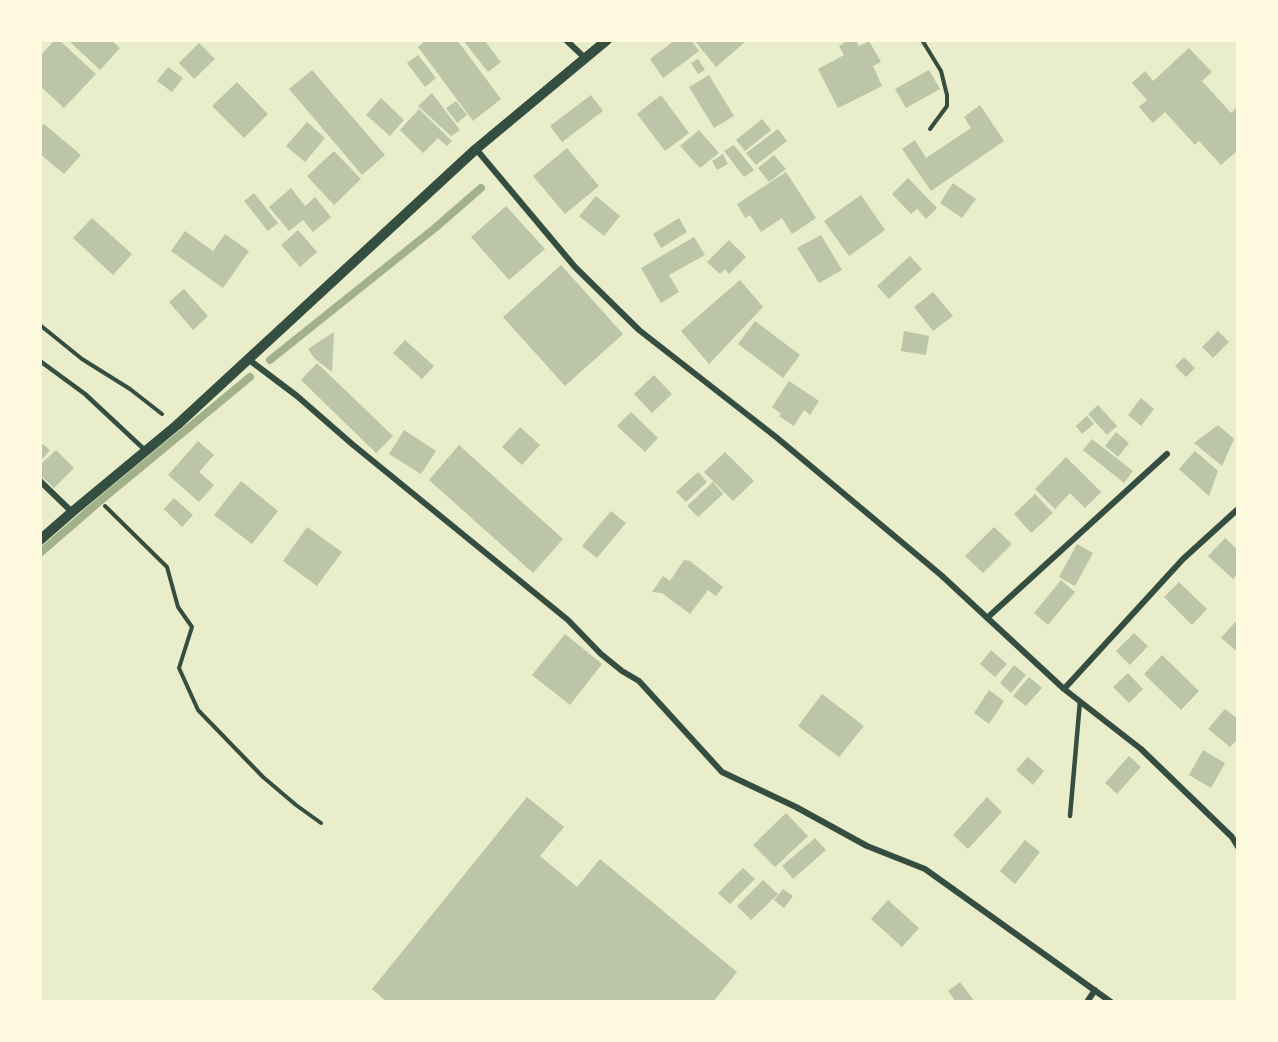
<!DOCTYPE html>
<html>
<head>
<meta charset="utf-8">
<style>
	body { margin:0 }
	#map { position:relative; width:1278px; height:1042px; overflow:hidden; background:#e9edc9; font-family:Poppins,sans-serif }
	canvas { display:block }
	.frame { position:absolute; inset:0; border:42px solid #fefae0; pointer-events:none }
</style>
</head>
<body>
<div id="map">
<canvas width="1278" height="1042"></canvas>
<div class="frame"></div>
</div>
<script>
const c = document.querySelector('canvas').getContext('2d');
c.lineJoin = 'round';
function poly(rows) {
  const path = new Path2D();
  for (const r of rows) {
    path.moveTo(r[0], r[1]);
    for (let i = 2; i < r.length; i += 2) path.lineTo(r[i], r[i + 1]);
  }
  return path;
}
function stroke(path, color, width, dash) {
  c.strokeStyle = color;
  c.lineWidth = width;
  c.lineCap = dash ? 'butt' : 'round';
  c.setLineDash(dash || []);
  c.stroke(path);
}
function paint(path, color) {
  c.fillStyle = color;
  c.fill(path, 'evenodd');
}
stroke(poly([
	[270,360,435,228,481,188],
	[40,553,100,501,250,377]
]), '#a3b18a', 8);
paint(poly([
	[55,40,59,40,96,74,64,108,40,86,40,56],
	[68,40,111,40,120,48,100,70],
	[426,40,457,40,501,99,473,121,418,47],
	[463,40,484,40,501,62,488,72],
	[675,40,691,40,699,51,663,78,650,59],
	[694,40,742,40,744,43,716,67],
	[849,40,856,40,859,46,869,41,881,62,873,66,882,86,838,108,818,69,844,55,839,46],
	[199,43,215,59,194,79,179,63],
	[1189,48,1212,72,1202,81,1231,113,1238,106,1238,150,1221,165,1199,141,1195,145,1165,112,1153,123,1139,107,1147,100,1132,83,1145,71,1153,81],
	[418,55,436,78,425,87,407,63],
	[698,59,705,70,698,74,691,63],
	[168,67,183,78,172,92,157,81],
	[312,70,385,155,362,175,289,89],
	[929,70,940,89,906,108,895,89],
	[709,75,734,116,714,128,689,87],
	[237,82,268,114,244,138,212,106],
	[432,93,460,130,451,136,418,106],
	[591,95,603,111,562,142,550,126],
	[661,95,689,133,665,151,637,114],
	[381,98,404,120,390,136,366,115],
	[456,101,467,115,457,123,446,108],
	[980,105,1004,141,931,191,902,149,915,140,926,158,971,128,964,117],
	[419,109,452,141,447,146,438,138,423,153,400,130],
	[762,119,771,130,745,151,736,140],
	[307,122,325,138,305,162,286,146],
	[44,124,81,155,64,174,40,154,40,128],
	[778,129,787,141,756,165,746,153],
	[699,130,719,153,700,168,680,146],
	[734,145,754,170,744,177,724,151],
	[567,148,599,186,565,214,533,176],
	[334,151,361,179,334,205,307,176],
	[723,154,728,164,717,170,712,161],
	[774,155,786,169,769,182,758,168],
	[786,172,816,218,792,234,782,218,761,232,750,215,745,218,737,204],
	[908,178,937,208,926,219,917,209,911,214,892,194],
	[953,183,976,199,962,218,940,203],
	[291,188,305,206,315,197,331,217,313,232,303,220,289,231,269,207],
	[254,193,278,223,268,231,244,201],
	[861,195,885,230,849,256,824,221],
	[596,196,620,216,604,236,579,216],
	[506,206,545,249,509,280,471,237],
	[92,218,132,254,113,275,73,238],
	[679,218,687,232,661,248,653,234],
	[298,230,317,252,300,267,281,245],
	[185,231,213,251,225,234,249,251,223,288,171,251],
	[821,235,842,270,819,283,797,248],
	[694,237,705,255,669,275,679,292,661,303,641,268],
	[729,240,746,257,729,274,725,269,720,274,707,262],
	[910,256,922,269,889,299,877,286],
	[561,265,623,334,565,386,503,317],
	[740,280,763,307,709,364,681,331],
	[184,289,208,316,193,330,169,302],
	[933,292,953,316,933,331,914,307],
	[755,321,800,355,783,378,738,344],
	[904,331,929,336,926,355,901,351],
	[1218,331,1229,342,1213,358,1202,347],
	[334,332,332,372,315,359,308,349],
	[405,340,434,366,422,379,393,353],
	[1184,357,1195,368,1186,377,1175,366],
	[317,363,393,436,376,453,301,380],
	[654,375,672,394,652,413,634,394],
	[789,381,819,401,810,415,804,410,794,426,779,416,781,414,772,407],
	[1141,398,1154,409,1141,426,1128,415],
	[1098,405,1117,426,1107,435,1088,414],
	[631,412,658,438,645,452,617,426],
	[1087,416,1094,424,1082,434,1076,426],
	[1218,425,1234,439,1222,466,1194,443],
	[520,427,540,445,522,465,502,447],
	[404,430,436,451,421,474,389,454],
	[1116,432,1129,443,1118,457,1105,446],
	[1092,439,1133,471,1124,483,1083,450],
	[198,441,214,455,199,472,214,485,199,502,168,475],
	[40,442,50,450,40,462],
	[459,445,563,539,533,573,429,480],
	[56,450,74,468,54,488,40,475,40,465],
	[1195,451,1218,471,1209,496,1179,469],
	[725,452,754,481,733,501,704,472],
	[1066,457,1101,492,1085,508,1070,493,1055,509,1035,489],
	[698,472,707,482,686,502,676,492],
	[241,481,278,511,252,544,214,515],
	[713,482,723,494,698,517,687,506],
	[1035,494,1053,513,1031,533,1014,514],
	[174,498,193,515,182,527,164,509],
	[611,511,626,523,597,558,582,546],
	[307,527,342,552,317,586,283,561],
	[994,527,1012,544,983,573,965,556],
	[1225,538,1238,550,1238,573,1233,579,1208,556],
	[1077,544,1093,553,1075,586,1059,577],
	[684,560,690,561,723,587,716,596,708,590,690,614,662,593,652,592,663,576,670,581],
	[1061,580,1075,592,1048,625,1034,613],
	[1179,582,1207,609,1192,625,1164,597],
	[1238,619,1238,652,1221,638],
	[1134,633,1148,646,1130,665,1116,651],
	[565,634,602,664,570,705,532,675],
	[991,650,1007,664,995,677,980,664],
	[1162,655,1199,691,1181,710,1144,674],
	[1014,665,1026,675,1011,693,1000,683],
	[1128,673,1143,689,1129,703,1113,687],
	[1029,677,1042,688,1026,706,1013,696],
	[989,690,1004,701,989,724,974,713],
	[822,694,864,726,839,757,798,726],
	[1225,709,1238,719,1238,739,1230,747,1208,729],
	[1203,750,1225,763,1211,788,1189,775],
	[1129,756,1141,767,1117,794,1105,783],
	[1028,757,1044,771,1033,785,1016,770],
	[527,797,564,827,540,856,577,887,600,859,737,972,713,1002,387,1002,372,989],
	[987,797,1002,812,968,849,953,835],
	[786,813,808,836,775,867,753,845],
	[815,838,826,850,793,879,782,866],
	[1025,840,1040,852,1015,884,1000,871],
	[743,868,755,879,730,904,718,893],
	[763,880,778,894,751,920,737,906],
	[783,889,793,896,784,908,774,900],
	[888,900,919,928,902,947,871,919],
	[960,982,975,1002,956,1002,948,991]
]), '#bcc5a7');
stroke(poly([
	[922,40,941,71,947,95,947,106,930,129],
	[40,325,82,359,130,389,162,414],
	[105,506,167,567,178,607,192,627,179,668,198,710,263,777,296,805,321,823]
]), '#344e41', 4);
stroke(poly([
	[40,361,85,394,146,451],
	[1070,816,1080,701]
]), '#344e41', 4.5);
stroke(poly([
	[566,40,585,58],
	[476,149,575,267,639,330,776,437,941,575,1064,689,1141,749,1232,837,1238,847],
	[248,359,297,396,352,444,568,620,601,654,622,671,639,681,722,772,796,807,867,846,925,869,1111,1002],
	[40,481,72,512],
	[987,618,1167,454],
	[1064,689,1183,559,1238,509],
	[1087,1002,1095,990]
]), '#344e41', 6);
stroke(poly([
	[40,540,72,512,177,425,476,149,607,40]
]), '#344e41', 10);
</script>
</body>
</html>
